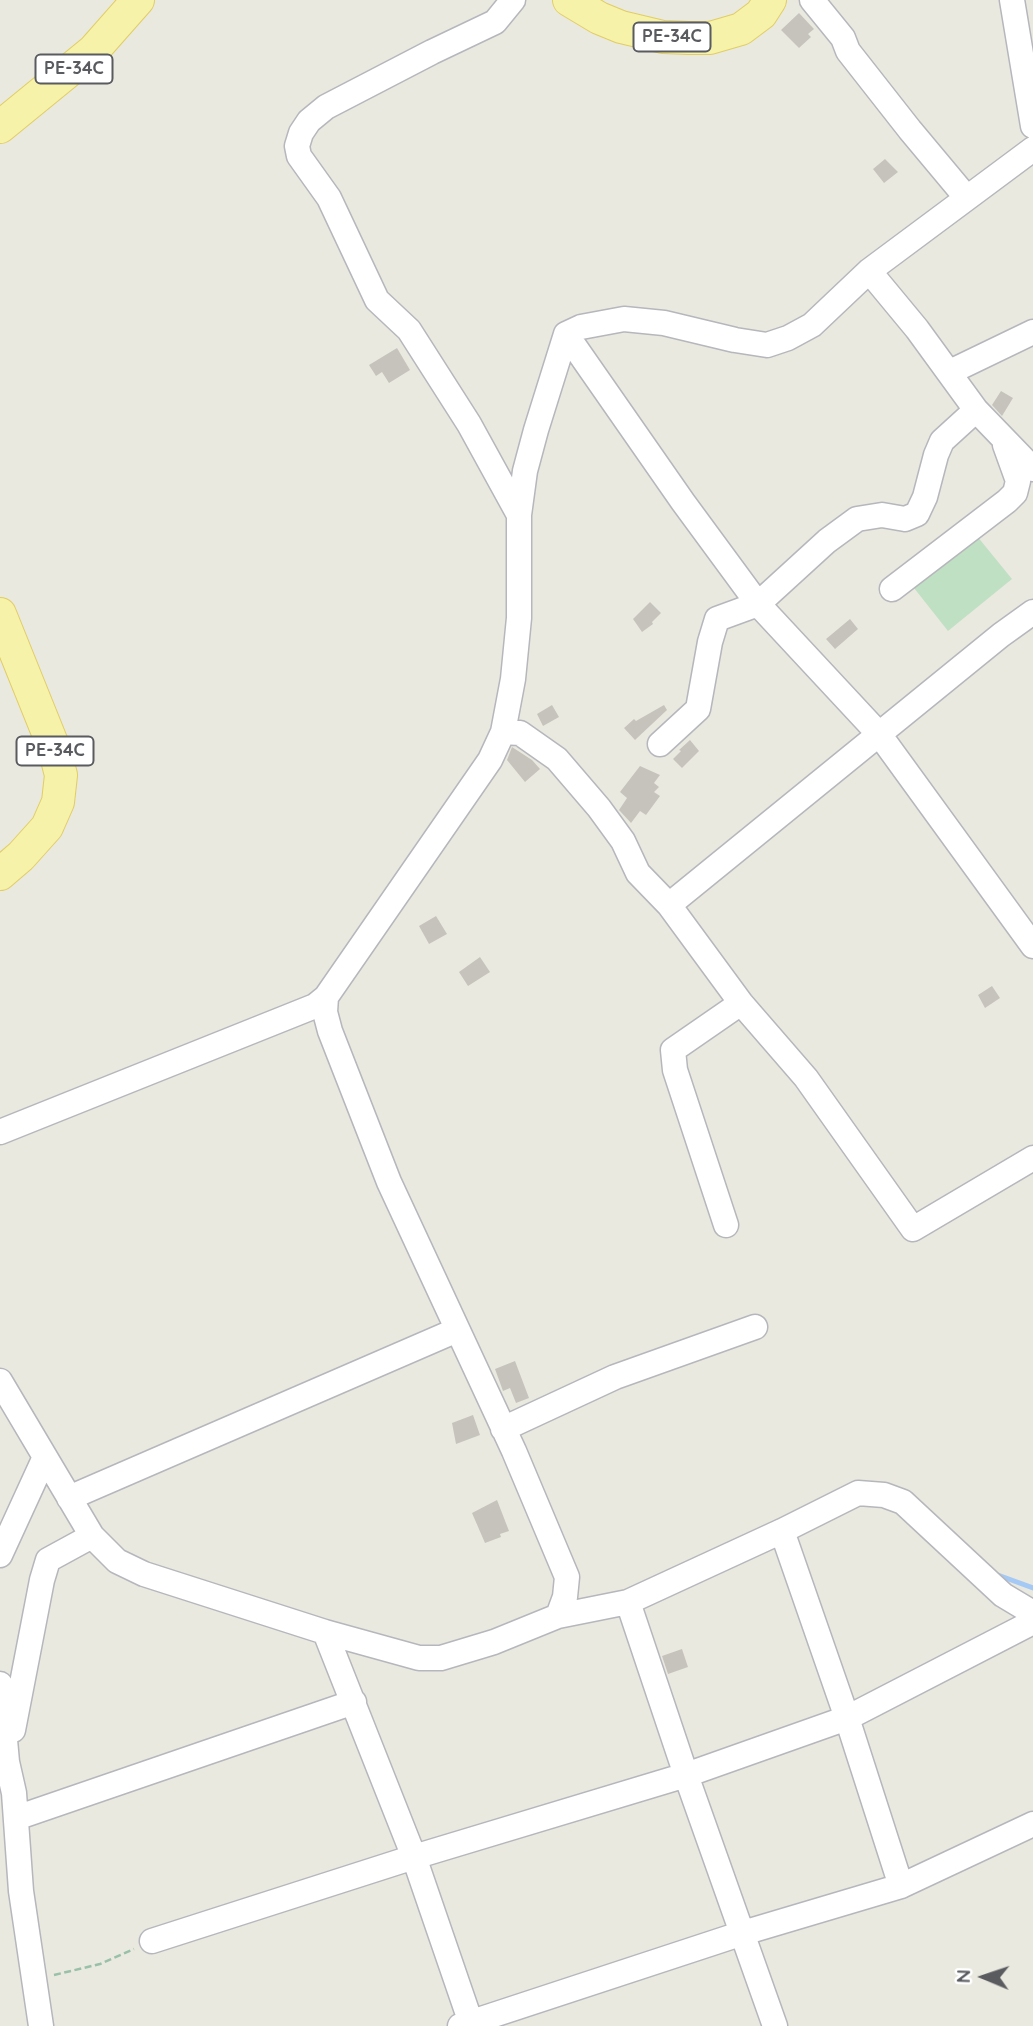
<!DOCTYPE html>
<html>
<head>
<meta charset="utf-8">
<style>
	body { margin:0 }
	#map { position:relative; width:1033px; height:2026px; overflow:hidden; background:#eae9e0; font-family:Quicksand,sans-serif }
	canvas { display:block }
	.north { position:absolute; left:949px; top:1942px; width:70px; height:70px; -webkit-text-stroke:5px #fff; paint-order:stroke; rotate:272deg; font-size:19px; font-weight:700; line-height:28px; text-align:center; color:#595b5f }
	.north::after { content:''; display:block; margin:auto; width:24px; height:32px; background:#595b5f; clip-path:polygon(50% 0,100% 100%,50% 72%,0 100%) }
</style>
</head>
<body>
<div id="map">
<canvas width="1033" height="2026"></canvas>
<div class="north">N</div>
</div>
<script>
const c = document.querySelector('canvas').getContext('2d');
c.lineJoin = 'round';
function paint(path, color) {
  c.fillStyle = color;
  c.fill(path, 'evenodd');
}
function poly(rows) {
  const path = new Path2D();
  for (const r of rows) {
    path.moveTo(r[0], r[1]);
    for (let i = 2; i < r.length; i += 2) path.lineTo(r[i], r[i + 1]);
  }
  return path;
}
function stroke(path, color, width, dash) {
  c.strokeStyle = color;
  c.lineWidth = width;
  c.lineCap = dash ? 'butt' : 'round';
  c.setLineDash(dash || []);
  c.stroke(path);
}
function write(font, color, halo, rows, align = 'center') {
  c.font = font + ' Quicksand,sans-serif';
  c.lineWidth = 7;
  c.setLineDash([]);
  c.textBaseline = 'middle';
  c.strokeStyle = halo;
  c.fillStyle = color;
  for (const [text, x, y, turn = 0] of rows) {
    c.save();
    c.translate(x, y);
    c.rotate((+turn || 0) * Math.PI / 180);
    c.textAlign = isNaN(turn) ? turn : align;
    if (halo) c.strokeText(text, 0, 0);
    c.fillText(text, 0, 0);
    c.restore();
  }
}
paint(poly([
	[977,536,1012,579,948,631,914,588]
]), '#bfe0c2');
stroke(poly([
	[995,1574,1033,1588]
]), '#a5c9f5', 5);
paint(poly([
	[799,13,814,29,808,34,811,37,799,48,781,30],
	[885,159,898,172,884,183,873,169],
	[397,348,410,370,389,383,382,372,376,376,369,365],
	[1001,391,1013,398,1002,416,992,405],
	[650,602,661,613,652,622,653,624,642,632,633,619],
	[850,619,858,629,835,649,826,639],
	[552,705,559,717,543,726,537,714],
	[664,705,667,710,635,740,624,728,634,719,636,721],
	[690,740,699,751,682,768,673,759,681,751,679,750],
	[512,747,532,760,540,769,525,782,507,760],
	[640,766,660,775,654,783,659,787,654,792,660,796,646,815,640,811,631,823,619,810,627,798,620,792],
	[436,916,447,934,429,944,419,926],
	[480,957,490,972,468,986,459,972],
	[992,986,1000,998,985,1008,978,995],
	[515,1361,529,1398,516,1403,510,1388,503,1391,495,1369],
	[473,1415,480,1435,456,1444,452,1423],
	[497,1500,509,1531,500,1534,501,1537,485,1543,472,1513],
	[682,1649,688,1667,668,1674,662,1656]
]), '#c6c3bd');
const minor = poly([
	[513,0,495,22,432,52,326,107,309,121,301,133,297,146,299,156,329,198,377,300,409,330,469,424,519,515],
	[812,0,843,38,848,51,910,130,966,197],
	[1012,0,1033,126],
	[869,271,917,329,976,410,1033,469],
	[566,334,683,502,758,604,879,734,1033,946],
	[950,372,1033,332],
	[892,589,1007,501,1015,493,1018,481,1005,445],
	[503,732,520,733,557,759,599,808,623,841,638,873,669,905,741,1003,806,1078,913,1229,1033,1158],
	[660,744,698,709,710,642,717,619,758,604,827,541,857,519,882,515,905,519,917,514,925,497,936,455,942,441,976,410],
	[669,905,1001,635,1033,612],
	[0,1132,315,1006,326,997],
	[726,1225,675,1070,673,1050,741,1003],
	[0,1381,92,1536,117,1561,144,1574,325,1632,419,1658,441,1658,494,1642,558,1616,565,1597,567,1577,514,1451,389,1182,330,1031,325,1012,326,997,490,760,503,732,513,679,519,618,519,515,525,471,536,430,566,334,581,327,624,319,664,323,735,340,767,345,788,338,812,325,869,271,1033,149],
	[503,1429,615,1377,755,1327],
	[69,1498,457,1330],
	[782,1531,847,1718,901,1886],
	[0,1555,45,1457],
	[628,1602,686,1775,775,2026],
	[558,1616,628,1602,782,1531,858,1493,884,1495,903,1502,1003,1595,1033,1613],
	[325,1632,414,1857,472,2026],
	[0,1684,7,1762,14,1793,21,1891,41,2026],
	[13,1730,42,1580,48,1560,92,1536],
	[16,1818,354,1702],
	[152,1941,414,1857,686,1775,847,1718,1033,1622],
	[460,2026,743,1933,901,1886,1033,1824]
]);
const major = poly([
	[569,0,599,18,621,27,663,37,689,38,710,38,741,29,761,14,770,0],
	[0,127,93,51,138,0],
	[0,614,54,748,61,775,58,802,47,827,21,856,0,874]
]);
stroke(minor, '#b6b7bc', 27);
stroke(major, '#e1cd62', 34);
stroke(poly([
	[54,1975,100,1964,134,1949]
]), '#99c0a8', 2.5, [7, 3.5]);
stroke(minor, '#fff', 24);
stroke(major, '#f6f2aa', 32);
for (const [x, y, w] of [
	[672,37,77],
	[74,69,77],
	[55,751,77]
]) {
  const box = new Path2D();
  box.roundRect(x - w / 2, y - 14.5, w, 29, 5);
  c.fillStyle = '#fff';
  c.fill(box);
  stroke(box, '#595b5f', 2);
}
write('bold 18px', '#595b5f', null, [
	["PE-34C",672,37],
	["PE-34C",74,69],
	["PE-34C",55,751]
]);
</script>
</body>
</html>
